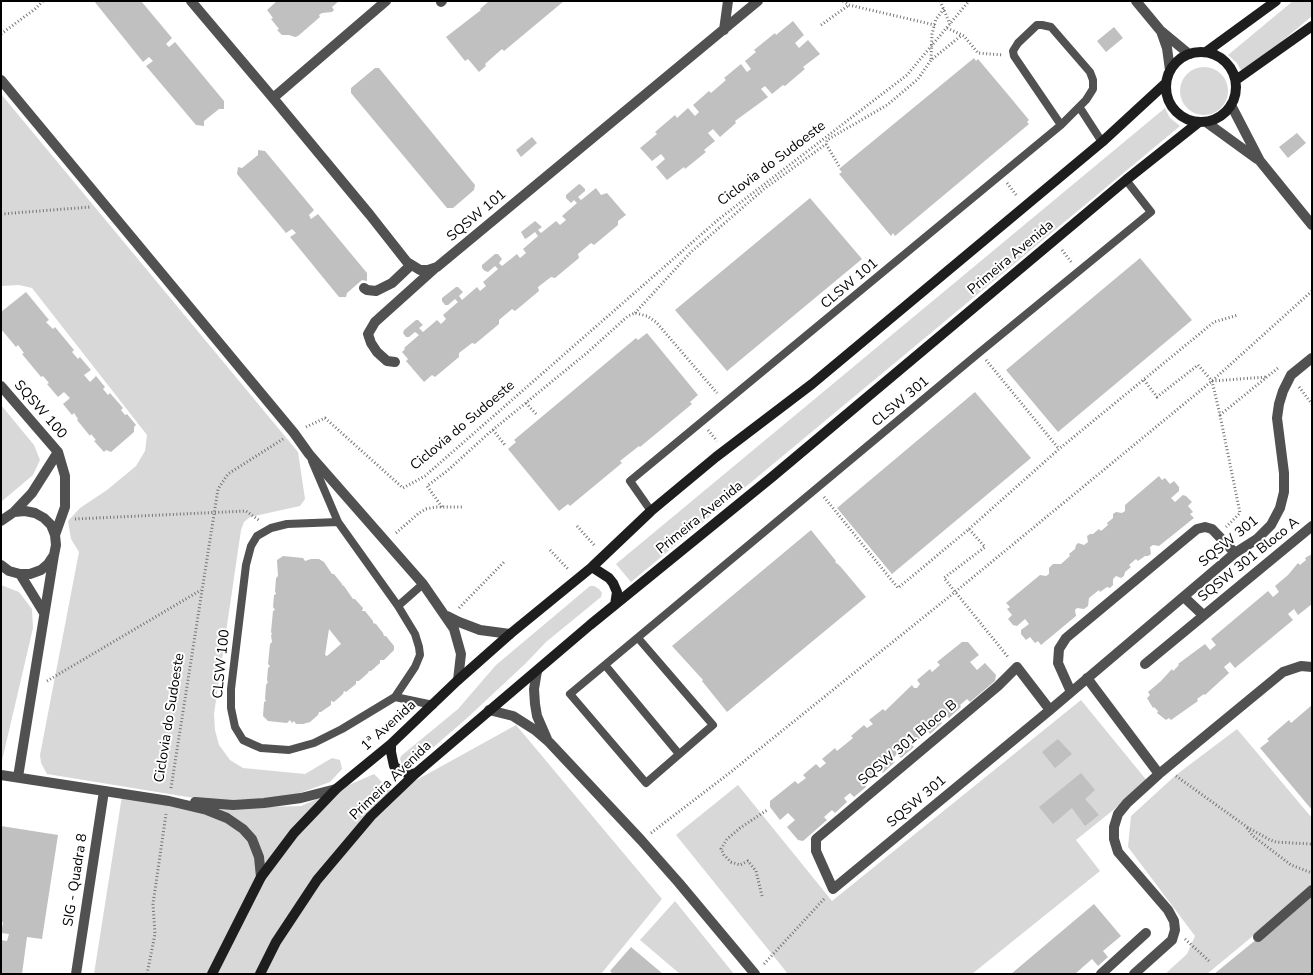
<!DOCTYPE html>
<html>
<head>
<meta charset="utf-8">
<style>
	body { margin:0 }
	#map { position:relative; width:1313px; height:975px; overflow:hidden; background:#fff; font-family:"Nunito Sans",sans-serif }
	canvas { display:block }
	.frame { position:absolute; inset:0; border:2px solid #000; pointer-events:none }
</style>
</head>
<body>
<div id="map">
<canvas width="1313" height="975"></canvas>
<div class="frame"></div>
</div>
<script>
const c = document.querySelector('canvas').getContext('2d');
c.lineJoin = 'round';
function paint(path, color) {
  c.fillStyle = color;
  c.fill(path, 'evenodd');
}
function poly(rows) {
  const path = new Path2D();
  for (const r of rows) {
    if (r.length === 3) {
      path.moveTo(r[0] + r[2], r[1]);
      path.arc(r[0], r[1], r[2], 0, 2 * Math.PI);
      continue;
    }
    path.moveTo(r[0], r[1]);
    for (let i = 2; i < r.length; i += 2) path.lineTo(r[i], r[i + 1]);
  }
  return path;
}
function stroke(path, color, width, dash) {
  c.strokeStyle = color;
  c.lineWidth = width;
  c.lineCap = dash ? 'butt' : 'round';
  c.setLineDash(dash || []);
  c.stroke(path);
}
function write(font, color, halo, rows, align = 'center') {
  c.font = font + ' "Nunito Sans",sans-serif';
  c.lineWidth = 4;
  c.setLineDash([]);
  c.textBaseline = 'middle';
  c.strokeStyle = halo;
  c.fillStyle = color;
  for (const [text, x, y, turn = 0] of rows) {
    c.save();
    c.translate(x, y);
    c.rotate((+turn || 0) * Math.PI / 180);
    c.textAlign = isNaN(turn) ? turn : align;
    if (halo) c.strokeText(text, 0, 0);
    c.fillText(text, 0, 0);
    c.restore();
  }
}
paint(poly([
	[1293,1,1312,1,1312,16,1243,74,1237,63,1228,55],
	[1204,91,24],
	[1,94,298,452,305,499,300,506,250,517,244,522,241,530,214,714,215,730,219,745,230,760,243,768,305,774,332,758,340,760,342,769,330,782,289,797,232,800,200,799,47,774,41,763,40,755,79,552,71,539,68,521,80,508,107,490,136,466,145,451,147,435,32,288,19,285,1,286],
	[1165,108,1170,118,1180,126,631,582,616,564],
	[1,405,34,445,40,460,33,475,1,502],
	[1,585,19,592,32,609,33,628,1,765],
	[590,586,594,586,599,589,602,593,601,597,546,642,525,664,466,719,414,764,408,766,402,764,400,759,401,756,458,709,496,665],
	[1081,700,1148,782,1076,840,1100,871,972,974,788,974,676,835,738,785,832,901],
	[516,725,662,899,601,974,94,974,122,796,227,808,301,806,374,774,393,793],
	[1237,729,1312,818,1312,887,1207,974,1165,974,1187,954,1195,936,1128,847,1131,816,1176,775],
	[675,901,734,974,680,974,640,940]
]), '#d8d8d8');
paint(poly([
	[94,1,141,1,172,38,166,44,169,47,175,42,224,101,224,109,219,109,204,121,204,126,196,125,146,66,153,61,149,57,143,62],
	[277,1,339,1,332,7,334,10,332,12,322,13,319,15,320,17,298,36,295,37,289,35,282,35,277,30,279,29,271,19,273,18,267,10],
	[489,1,564,1,504,51,502,49,485,64,486,66,479,72,468,59,465,61,446,37,481,10,480,9],
	[793,21,804,35,795,43,799,48,808,40,820,54,803,67,805,69,785,86,783,85,772,94,765,86,761,89,768,97,735,121,736,123,720,137,713,129,708,133,715,141,704,150,706,152,685,169,684,167,667,180,656,167,665,159,661,154,652,161,640,148,657,134,655,132,675,115,677,118,688,108,695,116,699,112,693,105,709,91,711,93,726,80,724,78,741,64,747,72,751,69,745,61,756,52,754,50,775,33,776,35],
	[1114,27,1123,38,1106,52,1097,41],
	[974,58,976,61,978,59,1010,97,1029,120,1027,122,1029,124,895,236,893,233,891,236,839,174,842,172,839,169],
	[375,68,379,68,475,185,474,190,453,208,447,208,351,93,351,88],
	[1297,133,1306,143,1288,158,1279,147],
	[532,137,537,143,521,157,516,150],
	[258,150,265,151,314,210,309,215,311,219,318,214,367,273,367,281,362,280,347,293,346,297,339,297,290,237,296,233,292,229,286,233,237,174,238,167,242,168,258,155],
	[579,184,581,185,585,189,585,191,578,197,581,200,596,188,601,195,607,193,626,215,618,221,618,225,594,245,591,243,578,254,579,258,555,278,551,277,538,287,539,291,515,311,512,309,499,320,499,324,475,344,472,343,459,353,459,357,435,377,432,375,424,382,406,361,408,359,402,352,405,349,404,348,419,335,415,332,409,337,406,337,403,333,404,330,416,320,418,320,423,325,419,328,423,332,437,320,441,324,446,319,443,315,458,302,455,299,448,305,445,305,442,301,442,298,456,287,458,287,463,292,459,296,462,300,477,287,480,291,486,286,483,282,498,269,495,266,488,272,485,271,482,268,482,265,495,254,498,254,502,259,499,263,502,266,517,254,520,258,526,253,523,249,538,236,535,232,527,238,525,239,521,232,535,221,542,227,538,230,541,233,556,221,560,225,566,220,562,216,577,203,574,200,571,203,566,198,566,195],
	[810,198,862,259,727,371,675,310],
	[1140,258,1192,320,1058,432,1006,370],
	[26,292,49,320,46,322,53,329,55,327,74,350,72,352,78,359,80,357,91,370,84,375,90,382,96,376,105,387,103,389,108,395,110,393,123,408,121,410,125,415,127,414,136,425,134,427,134,432,111,452,106,450,104,452,94,441,96,440,91,434,90,436,77,420,78,419,74,413,72,415,63,404,70,398,64,392,58,397,47,384,49,383,43,376,41,377,22,354,24,353,18,345,16,347,1,329,1,312],
	[647,333,698,395,690,402,692,404,640,447,639,446,620,461,622,463,570,506,568,504,559,511,508,449,516,442,514,440,636,338,638,340],
	[975,392,1031,458,892,574,837,508],
	[1159,476,1162,480,1165,478,1170,484,1174,481,1179,487,1179,491,1171,498,1175,502,1183,495,1186,496,1192,502,1188,506,1193,512,1190,514,1194,518,1159,546,1153,545,1150,547,1151,554,1148,556,1145,556,1138,561,1136,559,1129,565,1131,567,1125,572,1124,576,1121,578,1116,576,1113,579,1113,585,1110,588,1107,587,1100,592,1099,590,1089,598,1088,606,1084,609,1077,608,1075,610,1076,616,1041,645,1038,641,1035,643,1030,637,1026,640,1021,634,1021,630,1029,624,1025,619,1017,626,1013,625,1008,619,1012,615,1007,609,1010,607,1006,603,1040,575,1046,576,1049,574,1049,568,1053,564,1061,564,1070,556,1069,554,1075,549,1076,545,1078,543,1084,545,1088,542,1087,536,1090,534,1093,534,1099,529,1101,531,1108,525,1107,523,1113,518,1113,514,1116,512,1122,513,1125,511,1125,505],
	[811,530,836,561,835,562,840,566,866,597,727,712,702,681,703,680,672,646],
	[1312,554,1312,604,1298,615,1294,609,1288,614,1293,620,1235,668,1230,662,1224,667,1229,673,1205,695,1204,694,1197,699,1198,701,1171,720,1169,718,1166,720,1157,713,1158,711,1154,707,1153,708,1147,698,1150,695,1148,692,1161,681,1172,669,1173,671,1179,665,1178,664,1205,644,1210,650,1216,645,1211,639,1268,591,1273,597,1279,592,1275,586,1288,575,1298,563,1300,565,1306,560,1305,558],
	[283,556,303,558,305,561,311,559,319,559,324,562,332,574,334,574,342,584,342,585,344,586,353,599,355,599,363,608,362,611,365,611,373,621,373,623,376,624,383,633,384,636,386,636,394,646,394,650,384,660,380,660,380,663,371,671,369,671,368,673,359,681,356,681,356,684,346,692,344,691,343,694,334,702,331,701,331,705,321,712,319,712,318,715,310,722,303,724,296,724,294,721,292,723,290,720,287,723,268,721,263,716,264,702,266,701,265,699,266,685,268,682,267,680,268,668,270,666,268,664,270,644,272,642,271,635,272,634,271,632,273,611,275,610,273,607,274,595,276,594,275,591,276,578,278,576,277,560],
	[329,629,341,644,327,656,325,655],
	[962,642,968,642,979,655,970,662,977,670,985,663,996,675,995,681,970,702,967,699,960,705,961,707,949,718,945,714,940,719,942,723,930,734,928,731,912,745,914,747,901,758,897,754,892,759,895,762,883,773,881,771,865,785,866,787,854,797,850,793,844,798,847,802,835,813,832,810,824,817,827,820,803,841,798,840,787,827,795,820,788,813,780,820,770,807,770,801,795,781,798,784,806,778,803,775,816,764,820,768,826,763,822,759,835,748,837,751,853,738,851,736,864,725,867,728,873,724,869,720,883,709,885,711,912,685,914,688,917,688,920,684,917,680,930,669,932,672,940,665,937,662],
	[1312,705,1312,810,1260,748,1269,741,1267,739,1289,720,1291,723],
	[1058,739,1072,754,1055,768,1042,752],
	[1081,773,1095,790,1085,799,1099,815,1085,826,1072,808,1053,824,1039,807],
	[1,826,58,835,42,939,27,937,22,974,1,974,1,940,7,941,9,934,1,933,3,922,1,922],
	[1312,894,1311,974,1214,974],
	[1094,904,1121,936,1103,951,1108,957,1098,966,1092,959,1075,974,1011,974],
	[631,947,663,974,613,974,610,971]
]), '#c0c0c0');
stroke(poly([
	[843,1,849,5,935,25],
	[940,1,950,24],
	[944,9,936,19,932,34,931,60,962,35],
	[821,25,849,5],
	[947,28,964,36,978,53,1003,55],
	[1,34,35,9,43,1],
	[839,166,826,144,827,140,887,105,918,79,931,60],
	[1007,183,1017,196],
	[1,214,90,207],
	[1062,250,1072,263],
	[635,313,691,252,764,189,826,144],
	[986,360,1059,449],
	[1144,380,1157,397,1198,365,1212,381,1220,415,1278,368],
	[1212,381,1266,377],
	[1299,387,1312,404],
	[526,403,536,414],
	[1220,415,1240,513,1226,527],
	[306,427,325,418,403,488,425,476,719,219,907,75,969,1],
	[493,430,505,445],
	[708,430,717,441],
	[824,497,898,588,969,529,985,547,944,578,1008,657],
	[442,507,427,486,447,471,489,433,588,352,628,316,635,313,647,316,656,322,717,393],
	[75,519,246,511,260,521],
	[577,526,595,546],
	[969,529,1059,449,1214,322,1238,315],
	[396,533,419,513,426,509,436,507,462,507],
	[550,550,568,569],
	[459,608,504,562],
	[47,681,201,590],
	[1176,776,1247,827,1270,840,1276,842,1311,844],
	[171,788,218,489,228,474,283,439],
	[1247,828,1253,836,1291,865,1312,873],
	[651,833,732,771,955,592,1212,381,1312,291],
	[762,896,756,871,748,861,740,865,731,862,724,855,721,849,727,839,740,828,767,810],
	[1185,939,1209,961],
	[764,964,824,899],
	[147,974,155,934,153,904,166,814]
]), '#737373', 3, [1, 2.5]);
stroke(poly([
	[1080,108,1102,142],
	[312,461,338,522,398,606,415,634,419,647,420,655,415,667,395,697],
	[651,511,630,481,1061,125,1086,100,1093,89,1093,80,1090,72,1051,27,1042,25,1037,25,1018,43,1013,51,1014,56,1061,125],
	[338,522,287,524,271,528,257,536,251,546,246,565,231,689,231,708,235,727,243,740,254,745,261,748,289,750,314,743,342,729,395,697,433,705],
	[398,606,423,584],
	[638,638,713,725,646,783,570,694,980,352,1151,212,1126,180],
	[605,665,679,754]
]), '#515151', 8);
stroke(poly([
	[191,1,273,98],
	[386,1,273,98,370,215,407,262,420,270,428,270,437,267,758,1],
	[1136,1,1160,30,1189,54],
	[441,2,442,1],
	[724,30,728,1],
	[1161,31,1167,48,1170,70],
	[1231,105,1260,161,1312,225],
	[1206,122,1257,159],
	[364,288,367,290,376,291,392,283,411,265],
	[395,362,387,361,377,352,371,343,368,334,375,322,434,269],
	[1,386,58,452,65,476,65,507,55,535],
	[14,512,32,493,58,452],
	[1,521,14,512,25,511,35,513,44,518,51,525,55,535,56,545,54,555,48,564,41,570,30,574,20,574,9,571,1,565],
	[20,574,44,613],
	[1184,597,1203,615],
	[1145,664,1312,526],
	[1087,678,1159,774],
	[1071,692,1058,663,1059,649,1066,638,1197,529,1205,527,1212,529,1235,553],
	[1050,710,1017,667,998,686,816,839,816,851,833,889,1050,710,1235,553,1257,539,1271,525,1280,508,1284,492,1284,473,1277,418,1279,404,1283,391,1291,375,1312,358],
	[18,777,54,555],
	[1258,937,1312,890],
	[76,974,104,791],
	[1101,974,1146,933],
	[1134,974,1172,940,1175,930,1174,921,1168,910,1118,852,1114,839,1114,827,1118,814,1127,803,1159,774,1283,672,1301,666,1312,667]
]), '#515151', 10);
stroke(poly([
	[1,80,294,433,309,454,423,584,454,629,461,654,458,680],
	[447,616,459,622,480,630,510,634],
	[537,671,534,689,535,704,537,716,547,739],
	[489,710,513,716,535,730,549,742,641,840,679,883,755,974],
	[1,775,169,801,207,810,227,818,243,829,252,839,259,857,261,877],
	[195,802,233,805,264,803,301,798,336,789]
]), '#515151', 10);
stroke(poly([
	[1206,52,1276,1],
	[1201,87,35],
	[1236,80,1312,26],
	[592,567,609,578,613,583,617,592,615,605],
	[391,744,391,752,394,766,399,770,406,773,415,774],
	[212,974,261,877,294,833,336,789,391,744,458,680,510,634,592,567,651,511,716,457,812,384,1102,142,1166,83],
	[260,974,276,942,317,880,371,816,415,774,590,625,772,477,1126,180,1199,122]
]), '#1e1e1e', 10);
write('14px', '#000', '#fff', [
	["Ciclovia do Sudoeste",772,164,-37],
	["SQSW 101",477,216,-40],
	["Primeira Avenida",1011,258,-40],
	["CLSW 101",850,284,-40],
	["CLSW 301",901,402,-40],
	["SQSW 100",40,410,49],
	["Ciclovia do Sudoeste",463,426,-40],
	["Primeira Avenida",700,518,-39],
	["SQSW 301",1229,542,-39],
	["SQSW 301 Bloco A",1249,560,-39],
	["CLSW 100",222,664,-84],
	["Ciclovia do Sudoeste",170,718,-81],
	["1ª Avenida",389,726,-42],
	["SQSW 301 Bloco B",908,743,-40],
	["Primeira Avenida",391,781,-44],
	["SQSW 301",917,802,-40],
	["SIG - Quadra 8",76,880,-81]
]);
</script>
</body>
</html>
